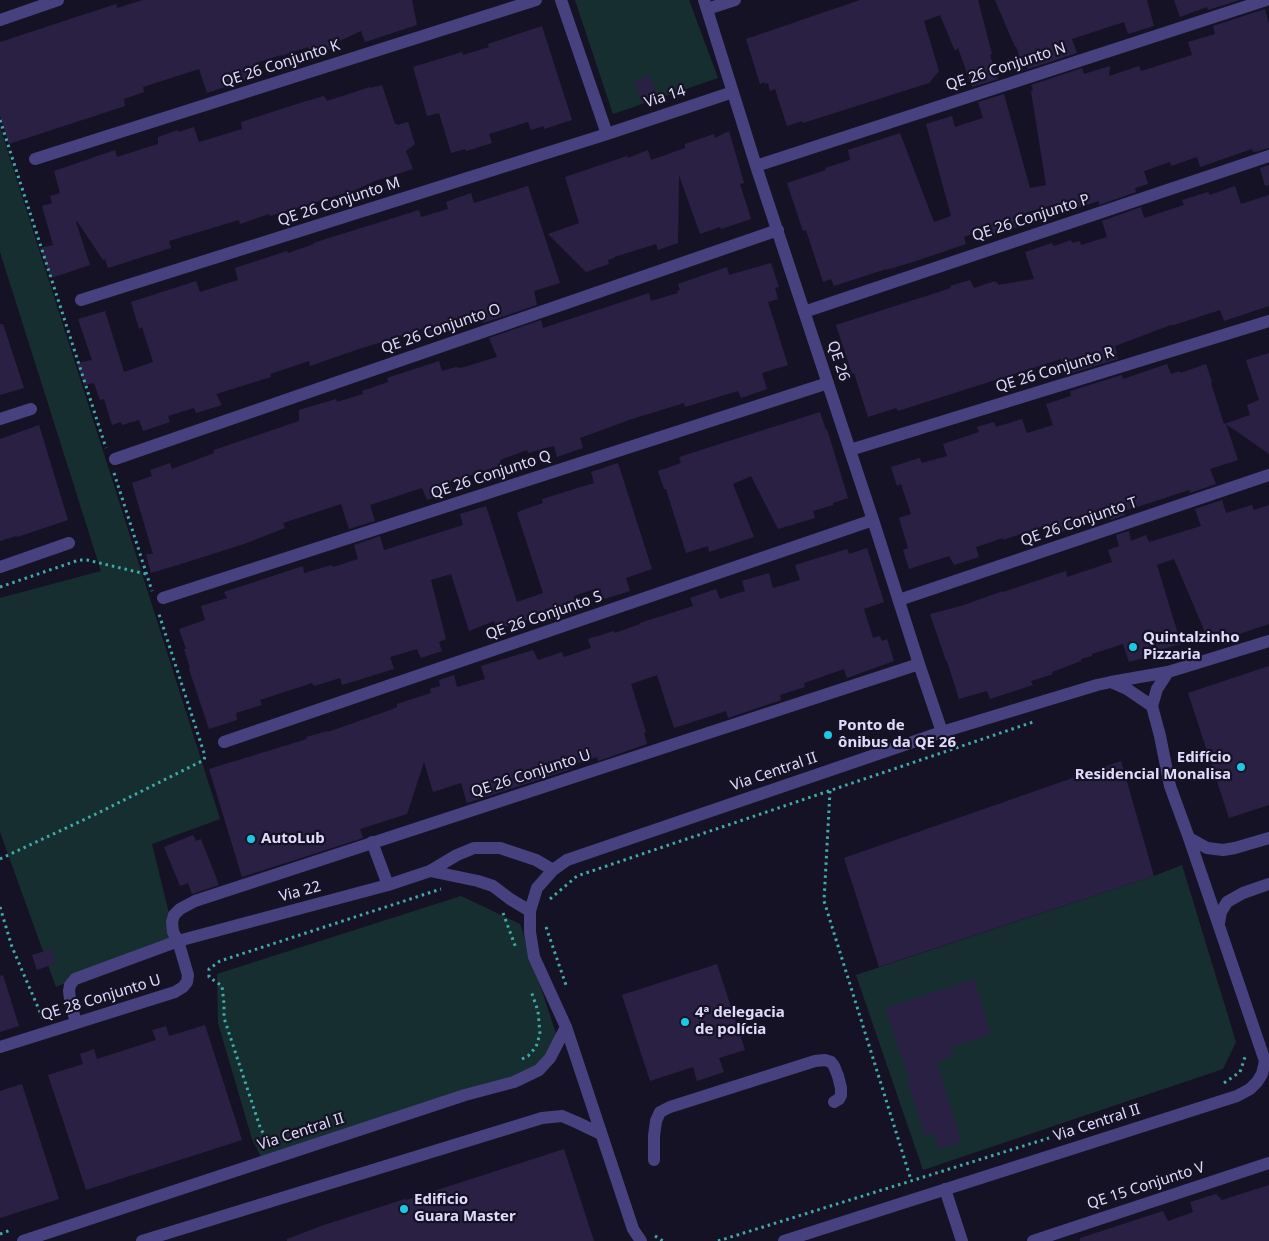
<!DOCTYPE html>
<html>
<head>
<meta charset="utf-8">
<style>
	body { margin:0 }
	canvas { display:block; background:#161225 }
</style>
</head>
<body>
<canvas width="1269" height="1241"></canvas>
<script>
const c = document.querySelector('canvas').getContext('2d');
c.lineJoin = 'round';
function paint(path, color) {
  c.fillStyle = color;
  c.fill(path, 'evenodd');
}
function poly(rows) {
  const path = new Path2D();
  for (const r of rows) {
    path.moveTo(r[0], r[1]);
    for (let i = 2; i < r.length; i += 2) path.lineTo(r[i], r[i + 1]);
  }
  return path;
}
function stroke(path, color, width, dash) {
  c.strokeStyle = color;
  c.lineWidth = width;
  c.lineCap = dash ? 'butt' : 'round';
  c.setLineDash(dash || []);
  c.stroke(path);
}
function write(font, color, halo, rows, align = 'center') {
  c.font = font + ' "Noto Sans",sans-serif';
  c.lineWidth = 4.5;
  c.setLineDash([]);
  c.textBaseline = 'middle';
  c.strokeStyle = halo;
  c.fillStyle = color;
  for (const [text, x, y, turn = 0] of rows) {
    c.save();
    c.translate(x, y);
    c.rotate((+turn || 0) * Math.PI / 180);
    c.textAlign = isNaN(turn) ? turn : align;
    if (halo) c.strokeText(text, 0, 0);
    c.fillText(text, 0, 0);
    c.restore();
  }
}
paint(poly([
	[575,0,689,0,718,78,613,114],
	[0,127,220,819,152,844,175,938,56,987,0,832,0,598,101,571,0,252],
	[1182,865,1236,1042,1223,1069,923,1170,856,975,1154,876],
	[461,896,520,924,557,1037,538,1076,263,1161,252,1139,218,1023,217,974]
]), '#162e2f');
paint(poly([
	[143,0,412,0,417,25,365,42,361,31,335,43,337,47,311,55,308,47,281,56,281,55,256,63,260,75,207,93,199,69,143,87,144,92,124,99,125,106,9,144,0,116,0,42,116,4,117,8],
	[860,0,978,0,992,54,990,55,998,79,972,87,958,48,955,51,940,15,924,21,939,71,929,83,803,123,802,121,787,126,775,89,770,91,768,83,765,84,764,82,760,84,746,39],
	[995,0,1147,0,1154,26,1128,34,1124,22,1072,39,1077,53,1028,69,1027,67,1023,68,1016,46,1015,47],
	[1174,0,1240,0,1208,10,1207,7,1180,17],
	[1265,9,1269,24,1269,148,1255,152,1255,151,1253,152,1252,149,1200,167,1197,157,1171,166,1170,162,1144,171,1148,184,1135,188,1136,192,1099,205,1099,201,1070,210,1066,201,1041,209,1041,208,1013,217,1017,227,992,235,988,229,964,237,966,244,913,262,886,270,886,269,834,286,831,279,823,282,806,230,803,231,787,183,826,170,825,168,850,160,848,150,900,133,934,222,951,216,926,124,952,116,955,127,983,118,978,102,1004,94,1030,188,1046,185,1031,91,1033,90,1031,85,1082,68,1084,74,1110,66,1109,76,1139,66,1141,71,1192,55,1188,42,1215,34,1213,26],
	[542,26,572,120,544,129,544,126,531,130,528,122,489,134,492,143,466,151,465,149,451,153,439,113,427,116,413,67,462,52,463,55,489,47,488,44],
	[650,75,658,98,642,103,634,81],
	[382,85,395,124,397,124,398,125,408,122,415,144,406,151,413,169,375,181,355,190,270,216,269,214,240,224,239,220,169,241,171,248,108,268,105,259,103,260,77,221,76,222,90,265,51,278,40,248,53,245,42,206,52,203,50,196,60,193,54,171,115,150,117,157,158,144,158,137,178,130,179,132,194,127,199,142,242,129,241,122,303,102,324,96,327,101,370,87,370,88],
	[729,131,744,183,740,184,751,219,721,229,720,227,700,234,679,175,678,243,658,250,656,244,614,257,614,258,608,260,609,264,586,272,548,234,579,223,565,177,627,156,628,158,648,150,651,160,685,148,685,144,714,134,715,138],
	[1269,165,1269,185,1265,186,1260,168],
	[528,186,560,283,534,291,537,305,483,323,482,321,431,338,428,327,350,352,310,366,309,361,270,374,271,377,216,394,222,405,196,413,194,408,168,416,170,422,143,431,139,420,122,425,121,422,112,425,104,399,100,400,94,383,84,385,77,363,92,360,78,319,105,311,124,372,153,362,142,327,139,329,131,302,196,281,200,292,238,280,235,268,287,251,288,253,314,244,313,243,419,210,421,217,448,209,446,202,471,193,474,203],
	[1235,186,1241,204,1269,195,1269,306,1224,321,1220,310,1174,325,1171,325,1115,346,1118,359,1065,375,1061,359,898,411,896,408,868,417,854,373,852,374,836,325,951,288,950,286,970,280,974,288,995,281,996,283,998,282,998,285,1034,279,1025,252,1052,243,1054,246,1071,240,1072,243,1080,241,1081,245,1107,237,1102,221,1141,207,1144,218,1184,205,1182,200,1208,192,1210,195],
	[771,263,779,287,775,288,778,299,768,302,788,365,762,373,767,389,741,398,738,391,685,407,684,403,632,419,580,438,583,448,557,457,554,446,528,453,527,450,500,460,502,465,450,482,453,491,427,500,422,488,370,505,375,521,349,529,341,504,283,523,285,528,244,544,181,564,151,573,146,554,153,554,132,483,152,476,150,470,170,463,172,469,214,453,214,450,299,421,299,410,336,399,337,402,363,394,362,391,388,382,387,378,439,361,442,371,456,367,461,368,497,357,489,338,541,320,543,328,649,293,651,301,678,293,677,291,680,290,678,284,727,267,729,275],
	[0,324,3,324,24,388,0,395],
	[1269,353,1269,454,1226,424,1238,460,1210,469,1216,484,1190,493,1189,490,1137,507,1124,511,1125,515,1111,520,1109,516,1059,533,1053,523,1003,540,1003,538,976,547,979,557,954,565,949,556,909,569,903,550,908,548,899,518,911,514,901,484,897,486,891,467,920,458,922,463,947,456,943,444,979,432,977,427,994,422,996,427,1022,419,1027,433,1053,425,1046,404,1071,396,1070,391,1122,375,1123,379,1167,364,1171,374,1180,371,1180,373,1206,364,1212,382,1211,383,1224,424,1250,415,1247,405,1259,400,1246,360],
	[820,412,826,430,827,429,848,498,833,503,833,505,813,511,815,518,778,529,751,476,733,484,754,537,709,552,708,546,686,553,666,489,664,489,658,471,681,463,679,457],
	[39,425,68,520,17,537,16,536,0,541,0,439],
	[618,463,652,569,626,578,630,591,604,599,598,588,574,596,575,603,524,621,497,629,494,621,469,631,451,574,431,580,446,639,439,642,442,651,421,658,417,649,390,657,394,669,342,685,340,678,314,686,312,683,260,700,262,705,236,713,237,720,209,729,189,669,190,668,184,649,186,649,179,629,205,620,201,606,227,598,224,592,303,566,304,573,332,565,333,567,358,559,354,545,380,536,384,550,463,525,460,514,486,506,517,602,543,593,517,513,520,511,543,503,542,499,594,483,591,472],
	[1222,500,1226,513,1252,505,1254,510,1269,505,1269,624,1210,644,1174,559,1157,565,1181,644,1145,654,1146,657,1129,662,1123,644,1092,654,1092,656,1081,659,1081,661,1052,672,1053,674,1031,681,1033,685,990,699,987,691,959,699,947,661,946,661,930,614,961,606,1003,591,1003,592,1066,571,1067,577,1112,562,1108,550,1119,546,1116,535,1129,531,1131,541,1146,535,1149,542,1201,526,1195,509],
	[867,548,884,602,864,609,873,638,880,636,882,641,887,639,894,661,847,678,844,669,804,683,805,687,780,695,781,700,728,718,726,711,674,728,657,675,631,684,646,732,644,733,647,744,598,761,597,757,570,766,571,769,467,803,461,783,433,792,424,762,407,814,360,829,363,838,242,877,209,769,307,739,306,737,328,731,328,732,393,709,397,707,397,704,431,693,430,689,440,686,439,680,454,675,457,687,485,679,481,666,533,650,538,660,562,652,564,657,591,648,588,639,614,631,615,633,640,624,640,623,693,606,690,598,716,589,720,599,745,591,742,581,769,573,773,588,800,580,795,565,847,549,849,554],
	[1269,666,1269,805,1229,818,1188,693],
	[1121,761,1154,876,879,967,844,858],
	[193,835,196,841,201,839,219,885,192,894,188,883,180,886,164,847],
	[52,949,56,963,37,970,32,955],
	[717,964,745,1050,719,1058,724,1072,697,1081,693,1067,650,1081,622,995],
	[3,975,19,1026,0,1032,0,976],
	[974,979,991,1034,950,1048,953,1056,936,1062,957,1126,956,1126,961,1142,939,1149,933,1133,925,1136,907,1080,909,1079,885,1008],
	[205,1025,242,1140,86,1190,48,1075,83,1064,80,1054,94,1049,97,1059,156,1040,152,1030,166,1026,169,1036],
	[22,1084,59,1199,0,1218,0,1091],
	[564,1149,594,1241,287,1241,287,1239,324,1225,405,1199,406,1200,431,1192],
	[1269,1185,1269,1241,1080,1241,1080,1238,1163,1211,1168,1221,1193,1212,1190,1202,1216,1194,1222,1200]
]), '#292044');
stroke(poly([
	[0,120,106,448],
	[114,473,152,591],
	[0,587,79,560,87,560,146,574],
	[830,791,824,901,911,1180],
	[0,859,98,813,204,760,205,756,158,611],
	[550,899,577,876,1033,722],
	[0,907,12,947,43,1019],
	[503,913,516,948],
	[546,927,567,988],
	[522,1059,528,1056,536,1047,540,1034,538,1011,531,991],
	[1224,1083,1240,1072,1246,1054],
	[271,1143,261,1130,224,1018,224,1004,222,986,209,977,209,969,220,961,441,889],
	[0,1234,11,1230],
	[655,1236,663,1241],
	[718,1241,1049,1138]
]), '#3eacaa', 3, [2.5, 4]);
stroke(poly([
	[561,0,607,134],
	[704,0,756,166,873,520,919,664,942,732],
	[707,9,735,0],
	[0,20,58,0],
	[35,159,536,0],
	[756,166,1266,0],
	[81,300,607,134,733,92],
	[804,312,1269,156],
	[0,419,31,409],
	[850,450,1269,321],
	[115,459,778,230],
	[0,567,69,543],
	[163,598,828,383],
	[899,600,1269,475],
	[1111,682,1168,672,1269,641],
	[1152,706,1157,689,1168,672],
	[224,742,873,520],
	[372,842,388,885],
	[430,871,478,881,493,886,510,899,530,911],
	[1219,923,1221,912,1227,902,1243,893,1269,884],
	[76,1023,70,999,69,991,70,985,75,979,178,941,388,885,430,871,457,855,474,848,500,848,536,860,553,870],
	[0,1047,175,992,183,987,187,982,188,975,178,941,173,932,172,922,174,915,180,909,195,901,919,664],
	[654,1160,654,1136,656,1121,660,1112,670,1107,815,1061,825,1060,831,1062,834,1066,838,1076,841,1088,841,1095,839,1099,834,1102],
	[945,1189,962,1241],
	[23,1241,465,1095,514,1082,539,1070,550,1058,566,1027],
	[142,1241,542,1118,562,1116,576,1122,601,1134],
	[641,1241,633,1229,566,1027,534,957,530,932,530,911,537,888,553,870,567,860,942,732,1097,685,1111,682,1127,689,1152,706,1160,736,1170,786,1189,838,1207,848,1223,850,1235,848,1269,838],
	[784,1241,1237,1096,1250,1089,1257,1082,1262,1074,1265,1061,1189,838],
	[1033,1241,1269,1163]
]), '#47427f', 12);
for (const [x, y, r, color] of [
	[1133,647,5,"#1cc9e5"],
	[828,735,5,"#1cc9e5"],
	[1241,767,5,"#1cc9e5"],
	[251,839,5,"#1cc9e5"],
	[685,1022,5,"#1cc9e5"],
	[404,1209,5,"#1cc9e5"]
]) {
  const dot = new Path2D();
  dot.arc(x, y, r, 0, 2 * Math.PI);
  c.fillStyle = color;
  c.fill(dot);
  stroke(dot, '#161225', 2);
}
write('15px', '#e0dafb', '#161225', [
	["QE 26 Conjunto K",281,64,-18],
	["QE 26 Conjunto N",1006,67,-18],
	["Via 14",665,97,-18],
	["QE 26 Conjunto M",339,202,-18],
	["QE 26 Conjunto P",1031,218,-18],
	["QE 26 Conjunto O",441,329,-19],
	["QE 26",838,361,72],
	["QE 26 Conjunto R",1055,370,-17],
	["QE 26 Conjunto Q",491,475,-18],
	["QE 26 Conjunto T",1079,522,-19],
	["QE 26 Conjunto S",544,616,-19],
	["Via Central II",774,772,-19],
	["QE 26 Conjunto U",531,774,-18],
	["Via 22",300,892,-15],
	["QE 28 Conjunto U",101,998,-17],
	["Via Central II",1097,1123,-18],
	["Via Central II",301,1132,-18],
	["QE 15 Conjunto V",1146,1186,-18]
]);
write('bold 15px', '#e0dafb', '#161225', [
	["Quintalzinho",1143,638],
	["Pizzaria",1143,655],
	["Ponto de",838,726],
	["ônibus da QE 26",838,743],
	["Edifício",1231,758,"right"],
	["Residencial Monalisa",1231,775,"right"],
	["AutoLub",261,839],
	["4ª delegacia",695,1013],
	["de polícia",695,1030],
	["Edificio",414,1200],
	["Guara Master",414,1217]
], 'left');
</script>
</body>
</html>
